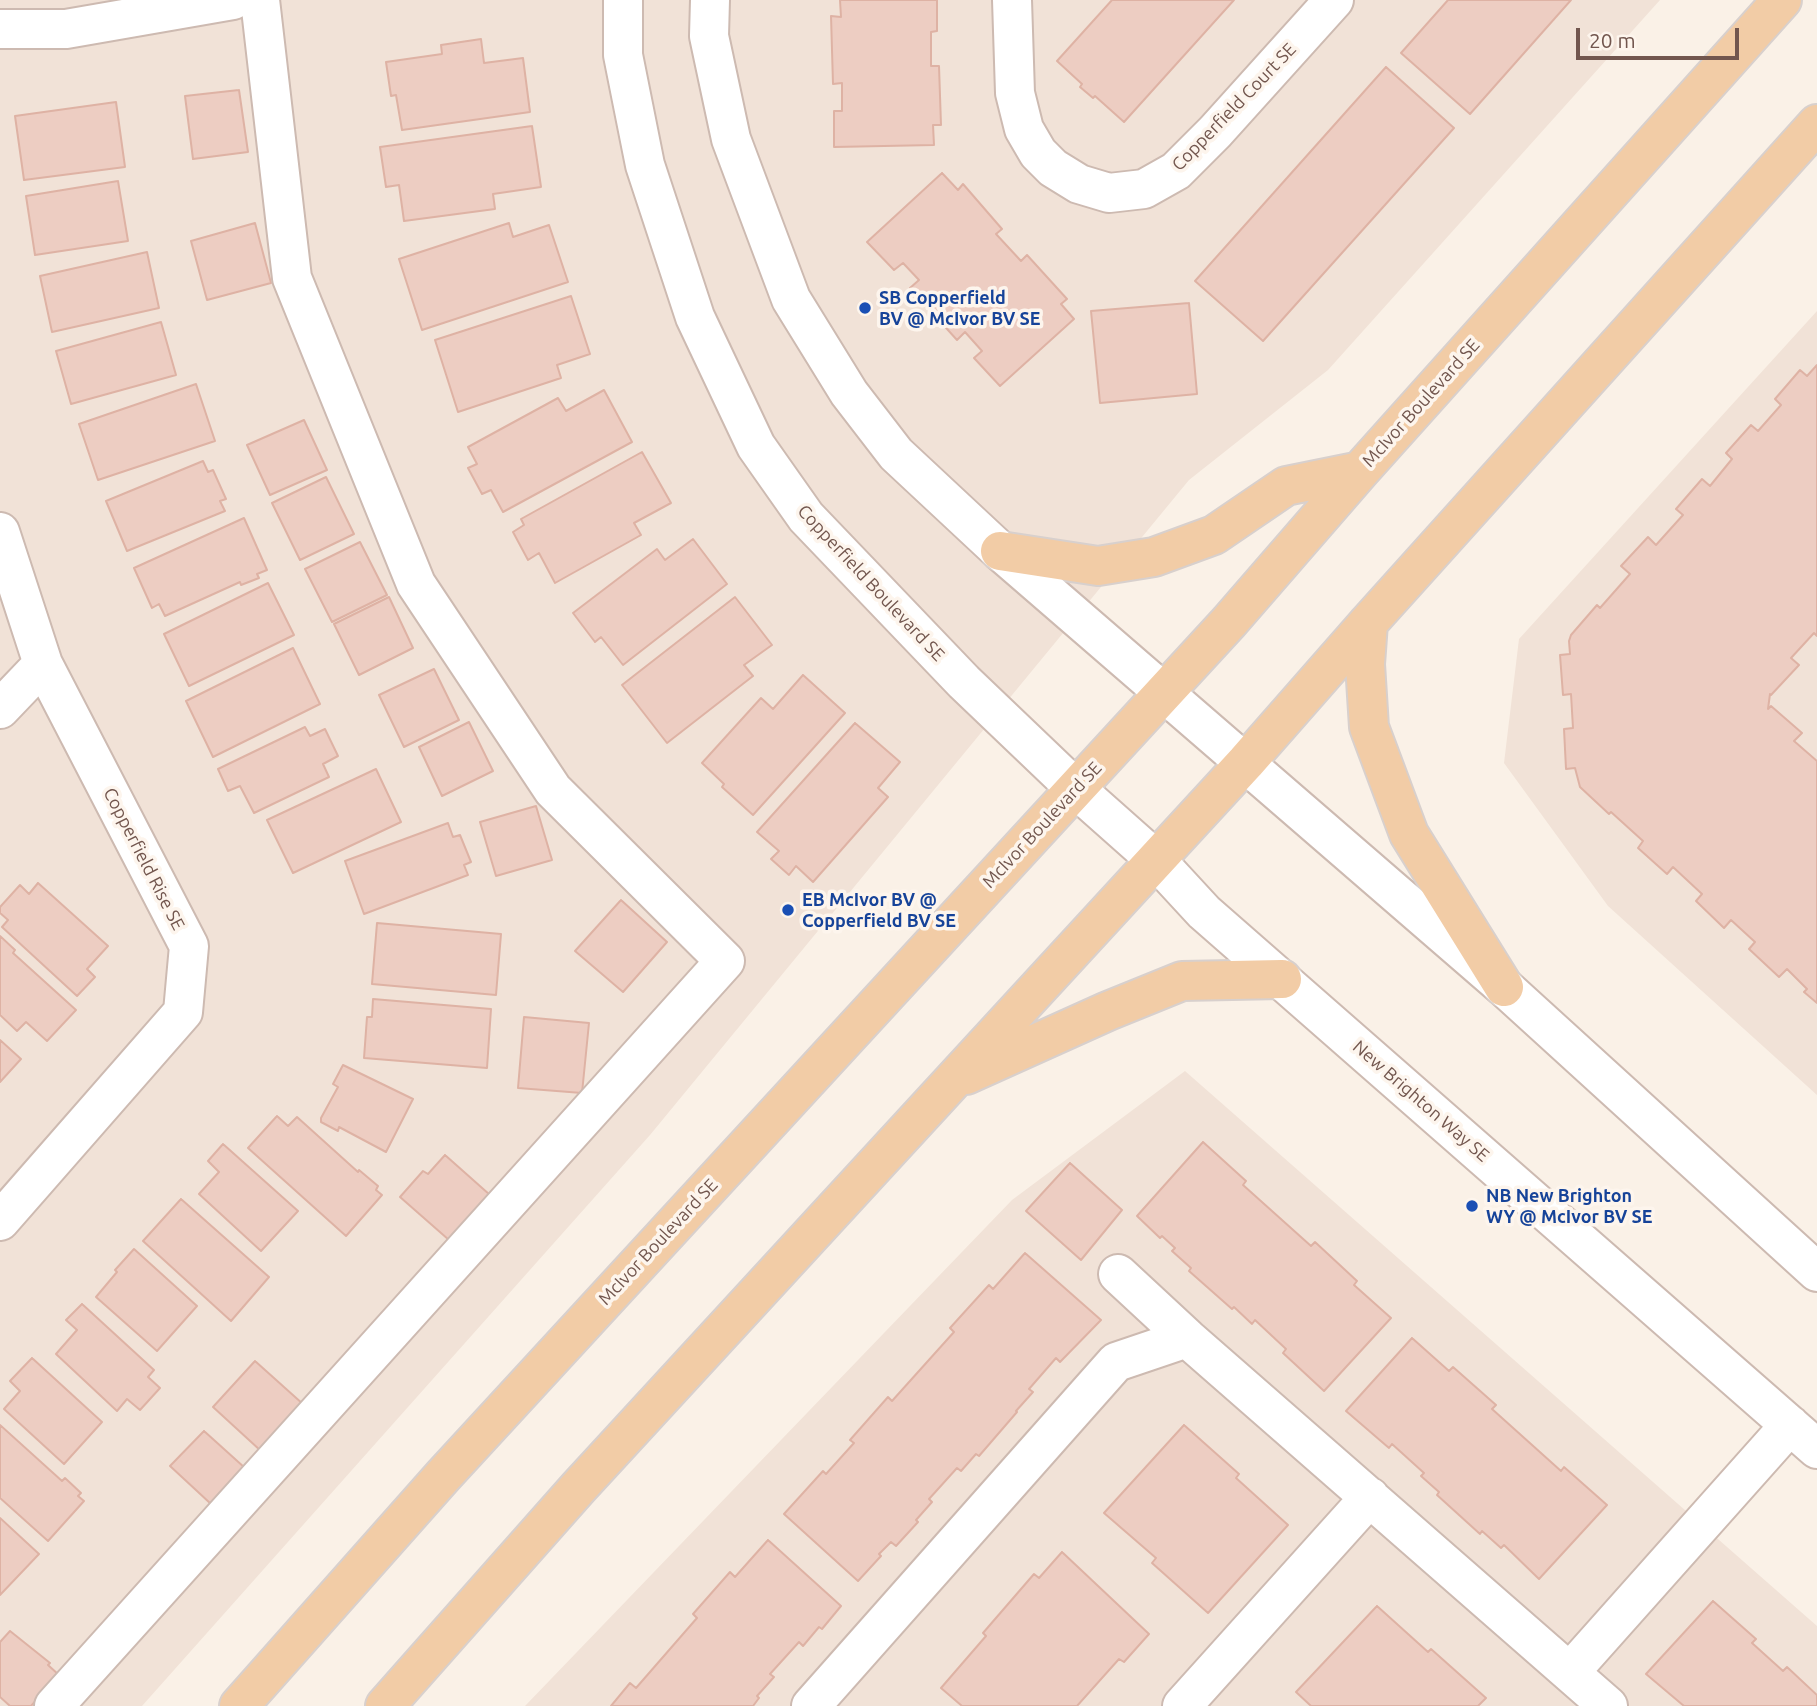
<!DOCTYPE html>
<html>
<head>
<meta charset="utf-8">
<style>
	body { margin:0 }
	#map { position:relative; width:1817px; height:1706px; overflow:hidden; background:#faf1e7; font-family:Ubuntu,sans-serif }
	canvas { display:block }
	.scale { position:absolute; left:1576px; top:28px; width:163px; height:32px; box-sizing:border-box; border:4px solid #72564e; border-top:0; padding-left:9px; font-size:21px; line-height:24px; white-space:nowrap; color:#72564e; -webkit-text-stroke:5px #fdf5ed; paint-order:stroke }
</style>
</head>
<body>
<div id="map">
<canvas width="1817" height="1706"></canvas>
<div class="scale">20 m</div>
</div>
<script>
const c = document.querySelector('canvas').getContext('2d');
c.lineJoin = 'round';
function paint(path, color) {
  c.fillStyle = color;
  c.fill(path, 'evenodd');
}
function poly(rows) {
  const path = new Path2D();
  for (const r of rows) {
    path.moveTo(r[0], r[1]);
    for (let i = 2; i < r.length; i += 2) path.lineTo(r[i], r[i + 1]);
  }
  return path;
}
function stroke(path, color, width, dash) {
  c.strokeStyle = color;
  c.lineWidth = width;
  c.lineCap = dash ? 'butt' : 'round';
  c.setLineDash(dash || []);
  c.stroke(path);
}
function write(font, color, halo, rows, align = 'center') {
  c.font = font + ' Ubuntu,sans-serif';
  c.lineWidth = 7;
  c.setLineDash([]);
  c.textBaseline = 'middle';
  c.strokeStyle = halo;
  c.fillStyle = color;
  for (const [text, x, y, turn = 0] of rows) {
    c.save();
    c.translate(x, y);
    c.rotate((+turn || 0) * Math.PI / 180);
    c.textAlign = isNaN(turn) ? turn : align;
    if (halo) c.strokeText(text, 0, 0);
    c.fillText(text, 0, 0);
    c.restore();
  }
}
paint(poly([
	[0,0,1660,0,1328,370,1189,480,650,1135,142,1706,0,1706],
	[1817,311,1817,1095,1608,906,1504,763,1519,639],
	[1185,1071,1817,1626,1817,1706,525,1706,1012,1200]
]), '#f1e2d7');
const building = poly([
	[840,0,937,0,937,31,931,32,931,66,939,66,941,125,933,125,934,145,834,147,834,111,842,111,842,83,833,84,831,16,841,17,840,0],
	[1112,0,1234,0,1124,122,1095,96,1093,98,1080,87,1082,84,1057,61,1112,0],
	[1448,0,1571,0,1470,114,1401,53,1448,0],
	[481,39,484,63,523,58,530,112,402,130,396,95,391,96,386,62,442,54,441,45,481,39],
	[1386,67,1454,128,1263,341,1195,281,1386,67],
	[239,90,248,152,193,159,185,96,239,90],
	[116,102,125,167,24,180,15,116,116,102],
	[532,126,541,187,493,194,495,209,404,221,399,185,386,187,380,147,532,126],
	[942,173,958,190,963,184,1002,229,996,234,1021,261,1027,255,1067,299,1061,304,1074,319,1000,386,974,358,982,351,965,332,957,340,910,288,919,280,903,263,894,270,867,242,942,173],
	[118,181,128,241,35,255,26,196,118,181],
	[255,223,271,283,207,300,191,241,255,223],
	[509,223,513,237,549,225,568,282,422,330,399,259,509,223],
	[147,252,159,308,52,332,40,276,147,252],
	[571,296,590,354,557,365,561,378,458,412,435,340,571,296],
	[1189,303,1197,394,1100,403,1091,311,1189,303],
	[161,322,176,375,71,404,56,351,161,322],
	[1817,365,1817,636,1814,633,1791,658,1799,665,1771,695,1770,694,1768,709,1771,706,1802,733,1794,741,1817,761,1817,1003,1804,992,1807,989,1787,969,1779,977,1749,949,1755,942,1731,920,1724,928,1696,901,1702,894,1673,867,1667,874,1638,848,1643,841,1611,812,1609,814,1580,787,1575,768,1566,769,1564,729,1573,728,1571,694,1563,695,1560,655,1570,654,1569,641,1571,635,1597,605,1600,608,1630,574,1621,566,1648,537,1656,545,1683,515,1676,509,1702,479,1710,486,1732,459,1726,453,1751,425,1758,431,1781,405,1775,399,1800,370,1807,376,1817,365],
	[196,384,215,441,98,480,79,424,196,384],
	[604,390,632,442,503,512,491,490,482,494,468,468,477,464,468,447,558,398,566,411,604,390],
	[304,420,327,470,270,495,247,445,304,420],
	[642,452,671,503,634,523,641,535,555,583,539,553,528,560,513,532,524,525,521,519,642,452],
	[203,461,208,472,213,470,226,499,220,501,225,511,127,551,106,501,203,461],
	[326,477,354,534,300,560,272,503,326,477],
	[244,518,267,570,257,574,259,578,241,585,240,582,165,616,159,604,152,608,134,568,244,518],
	[693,539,727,584,623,665,601,637,595,642,573,613,657,549,665,560,693,539],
	[360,542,387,595,332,622,305,569,360,542],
	[268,583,294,635,189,686,164,634,268,583],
	[389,597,413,648,359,675,334,624,389,597],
	[735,597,772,645,744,665,753,676,667,743,622,685,735,597],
	[293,648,320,704,213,757,186,701,293,648],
	[434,669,459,720,404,747,379,695,434,669],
	[803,675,845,713,753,815,722,787,724,784,702,763,761,698,773,709,803,675],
	[469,722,493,771,442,796,419,747,469,722],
	[855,723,900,762,878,788,888,797,813,882,796,866,789,875,771,859,779,851,757,832,855,723],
	[305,727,310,736,325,729,338,756,323,764,329,777,254,813,240,786,228,791,218,769,305,727],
	[376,769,401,822,293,873,267,820,376,769],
	[536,806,552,860,496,876,480,822,536,806],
	[448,823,453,837,460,835,471,862,464,865,468,875,364,914,345,861,448,823],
	[38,883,108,946,87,969,95,977,77,996,2,927,8,920,0,913,0,907,20,885,29,894,38,883],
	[621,900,667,942,623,992,575,951,621,900],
	[377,923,501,934,496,995,372,984,377,923],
	[0,936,15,950,13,953,76,1010,47,1041,26,1022,17,1031,0,1015,0,936],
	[373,999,491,1009,487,1068,364,1058,367,1017,372,1017,373,999],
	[524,1017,589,1023,582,1093,518,1088,524,1017],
	[0,1040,21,1059,0,1082,0,1040],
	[343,1065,413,1099,386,1152,339,1127,338,1131,321,1122,321,1118,338,1087,333,1084,343,1065],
	[277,1116,288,1126,297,1117,358,1172,359,1170,378,1186,376,1190,382,1195,346,1236,248,1148,277,1116],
	[1203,1142,1246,1181,1243,1185,1311,1246,1315,1242,1357,1281,1354,1285,1391,1318,1324,1391,1283,1353,1286,1349,1255,1320,1252,1324,1234,1307,1232,1309,1189,1271,1191,1268,1172,1251,1175,1248,1162,1236,1160,1238,1137,1216,1203,1142],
	[223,1144,298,1211,261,1251,199,1194,219,1172,208,1161,223,1144],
	[445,1155,490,1195,449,1240,400,1197,423,1171,428,1174,445,1155],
	[1070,1163,1122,1210,1081,1260,1026,1211,1070,1163],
	[181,1199,269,1277,231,1321,143,1241,181,1199],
	[134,1249,197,1306,157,1351,96,1297,117,1272,115,1270,134,1249],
	[1025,1253,1101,1320,1060,1362,1056,1358,1029,1389,1033,1392,1016,1411,1017,1412,979,1456,976,1454,961,1471,957,1468,929,1499,932,1502,916,1520,918,1522,896,1546,891,1542,879,1554,881,1556,858,1581,784,1514,823,1471,826,1474,854,1443,850,1440,888,1397,892,1401,954,1332,950,1328,989,1285,993,1289,1025,1253],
	[82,1304,154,1370,148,1377,160,1388,140,1410,127,1399,117,1411,56,1354,77,1330,66,1320,82,1304],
	[1412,1338,1449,1371,1453,1367,1496,1405,1492,1409,1561,1471,1564,1467,1607,1505,1539,1579,1504,1545,1501,1548,1482,1531,1480,1534,1437,1495,1439,1492,1421,1476,1424,1473,1392,1444,1389,1448,1346,1411,1412,1338],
	[32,1358,102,1422,64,1464,4,1409,20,1391,10,1381,32,1358],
	[255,1361,304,1405,261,1451,213,1407,255,1361],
	[0,1425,62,1481,65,1478,81,1493,78,1496,84,1501,48,1541,0,1498,0,1425],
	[1184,1425,1239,1474,1236,1478,1288,1525,1208,1613,1152,1563,1156,1558,1104,1513,1184,1425],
	[204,1431,245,1468,211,1504,170,1466,204,1431],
	[0,1518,39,1554,0,1595,0,1518],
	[768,1540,841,1606,822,1629,819,1627,803,1646,799,1642,770,1674,774,1677,757,1696,759,1698,753,1706,611,1706,630,1683,636,1688,697,1618,693,1614,730,1572,735,1577,768,1540],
	[1062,1552,1149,1634,1124,1662,1119,1659,1077,1706,962,1706,941,1688,986,1636,983,1633,1034,1574,1039,1578,1062,1552],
	[1713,1601,1756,1639,1752,1643,1783,1671,1787,1667,1817,1695,1817,1706,1684,1706,1646,1674,1713,1601],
	[1377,1606,1428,1652,1431,1649,1486,1698,1478,1706,1311,1706,1296,1692,1377,1606],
	[10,1631,50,1663,48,1665,59,1675,31,1706,10,1706,0,1697,0,1642,10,1631]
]);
paint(building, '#edcdc2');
stroke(building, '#deb2a4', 2);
const minor = poly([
	[623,0,623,55,645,165,695,317,756,446,806,517,964,682,1076,789,1156,860,1204,912,1817,1449],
	[710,0,709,36,731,139,791,299,849,393,896,454,1000,551,1504,987,1817,1272],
	[1012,0,1015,93,1024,129,1038,153,1053,168,1079,184,1109,193,1144,189,1176,171,1215,132,1334,0],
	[0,29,66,29,233,0],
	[0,532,43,664,189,946,183,1012,0,1221],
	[0,709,43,664],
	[1118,1274,1187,1338],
	[1570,1672,1790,1425],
	[54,1706,725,961,553,790,416,584,292,278,260,0],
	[811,1706,1116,1362,1187,1338,1608,1706],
	[1182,1706,1370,1497]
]);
const major = poly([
	[1000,551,1098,566,1154,557,1214,535,1286,486,1360,471],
	[1368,623,1365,664,1369,727,1409,834,1504,987],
	[966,1075,1108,1011,1182,981,1282,979],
	[239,1706,443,1476,1229,622,1360,471,1782,0],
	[385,1706,578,1488,1246,762,1368,623,1817,124]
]);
stroke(minor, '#cdbab1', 42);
stroke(major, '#d8d0cd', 42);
stroke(minor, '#fff', 38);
stroke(major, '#f2cca6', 38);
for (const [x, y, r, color] of [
	[865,308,7,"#1a4fb4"],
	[788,910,7,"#1a4fb4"],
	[1472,1206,7,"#1a4fb4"]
]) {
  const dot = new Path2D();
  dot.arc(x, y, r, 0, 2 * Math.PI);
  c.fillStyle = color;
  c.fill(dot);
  stroke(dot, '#fdf5ed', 2.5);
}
write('18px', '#72564e', '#fdf5ed', [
	["Copperfield Court SE",1234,107,-46],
	["McIvor Boulevard SE",1421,403,-48],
	["Copperfield Boulevard SE",871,583,47],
	["McIvor Boulevard SE",1042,825,-47],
	["Copperfield Rise SE",144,859,63],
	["New Brighton Way SE",1421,1101,41],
	["McIvor Boulevard SE",658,1242,-47]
]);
write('bold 18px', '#164399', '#fdf5ed', [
	["SB Copperfield",879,298],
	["BV @ McIvor BV SE",879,319],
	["EB McIvor BV @",802,900],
	["Copperfield BV SE",802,921],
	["NB New Brighton",1486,1196],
	["WY @ McIvor BV SE",1486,1217]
], 'left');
</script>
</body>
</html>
